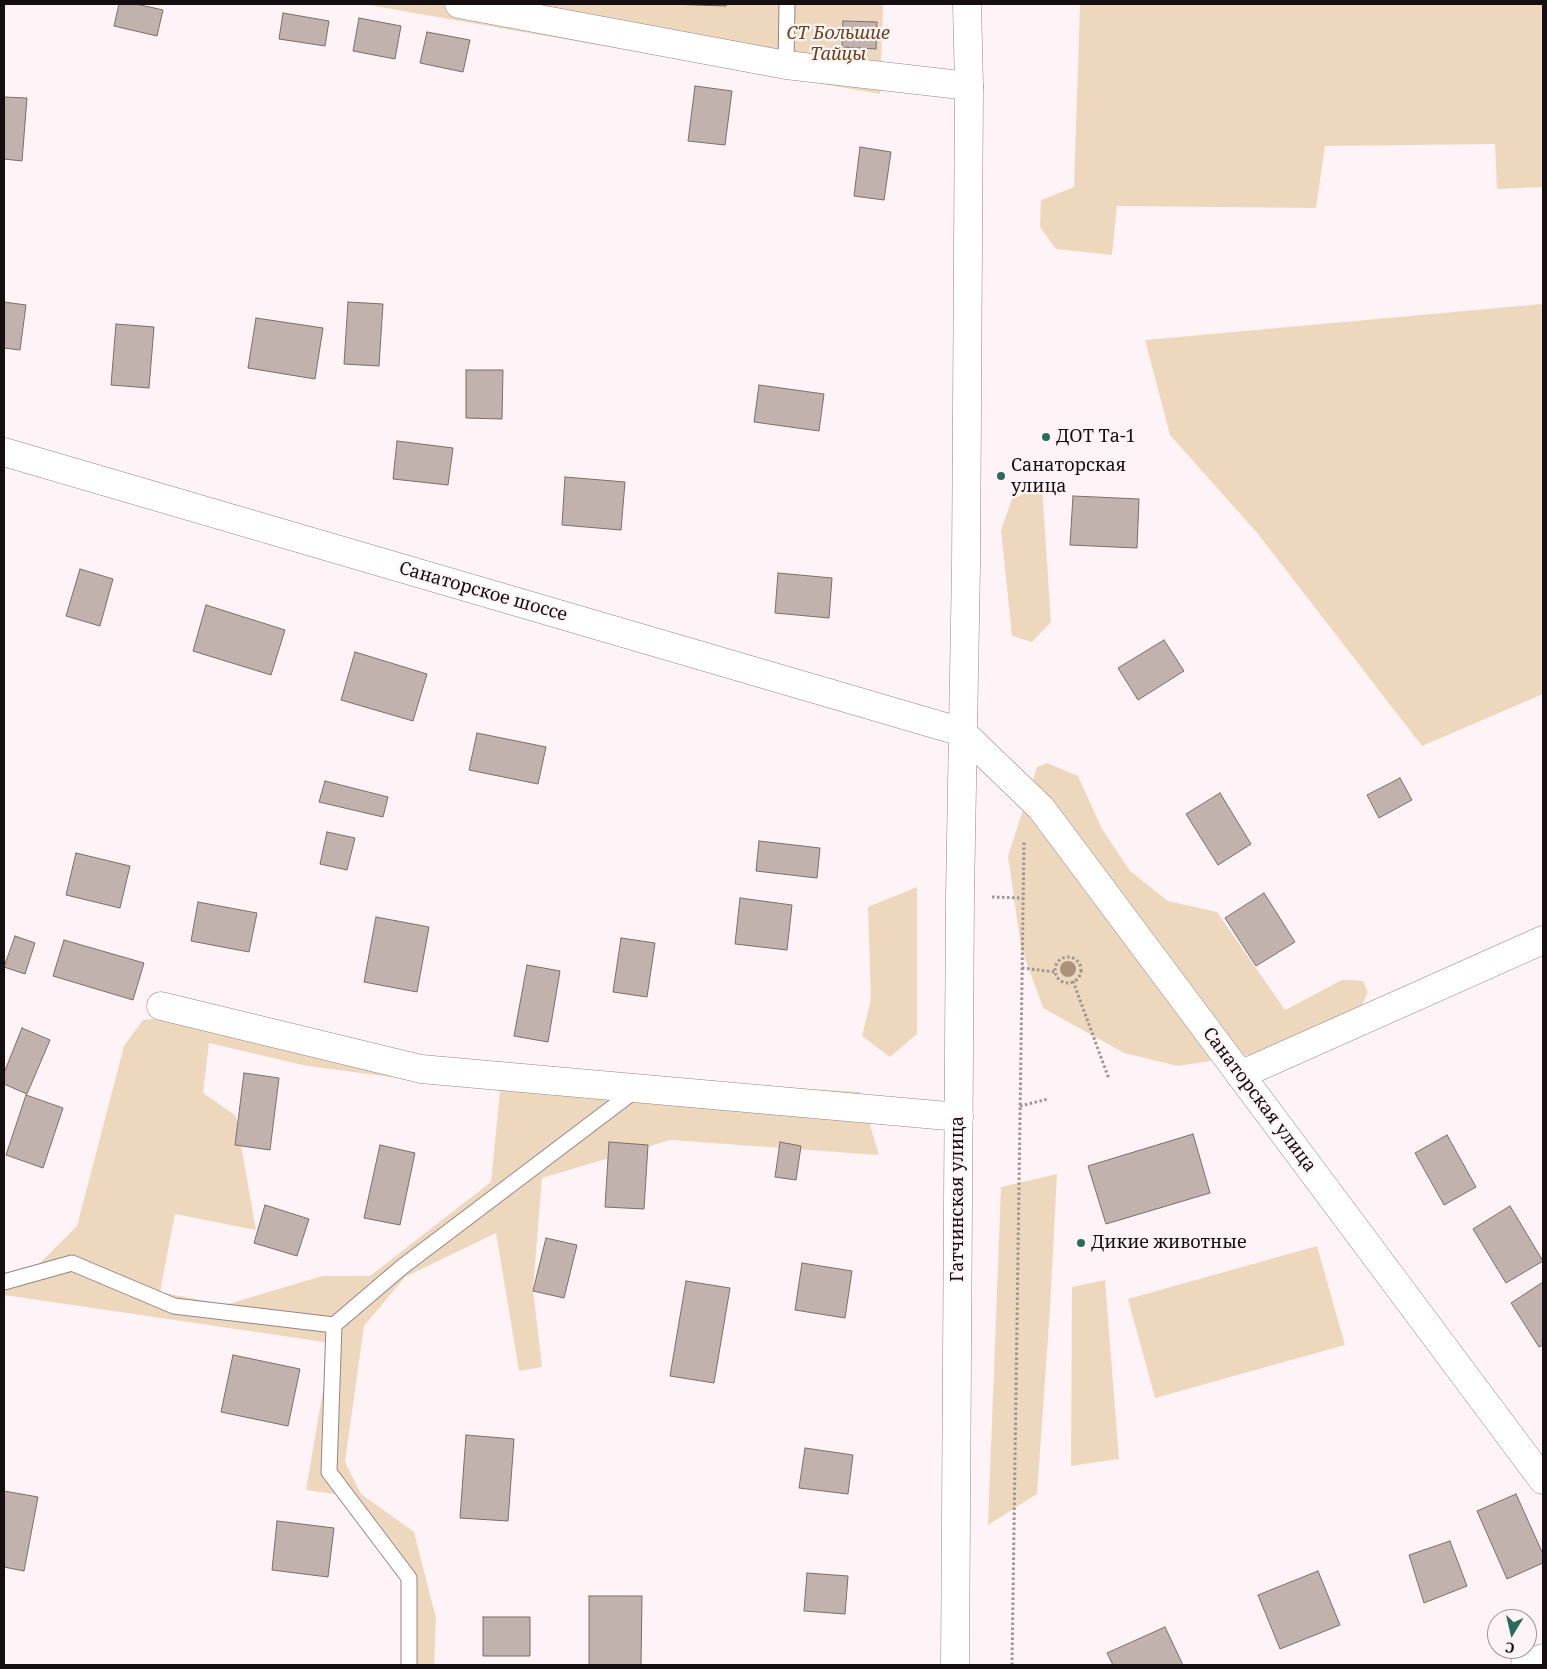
<!DOCTYPE html>
<html>
<head>
<meta charset="utf-8">
<style>
	body { margin:0 }
	#map { position:relative; width:1547px; height:1669px; overflow:hidden; background:#fef3f6; font-family:"Noto Serif",serif }
	canvas { display:block }
	.frame { position:absolute; inset:0; border:5px solid #140e10; pointer-events:none }
	.north { position:absolute; left:1487px; top:1609px; width:50px; height:50px; box-sizing:border-box; background:#fef3f6; border:1px solid #a0979a; border-radius:50%; rotate:189deg; font-size:14px; font-weight:700; line-height:20px; text-align:center; color:#140e10 }
	.north::after { content:''; display:block; margin:auto; width:18px; height:22px; background:#2a6c5b; clip-path:polygon(50% 0,100% 100%,50% 72%,0 100%) }
</style>
</head>
<body>
<div id="map">
<canvas width="1547" height="1669"></canvas>
<div class="frame"></div>
<div class="north">С</div>
</div>
<script>
const c = document.querySelector('canvas').getContext('2d');
c.lineJoin = 'round';
function paint(path, color) {
  c.fillStyle = color;
  c.fill(path, 'evenodd');
}
function poly(rows) {
  const path = new Path2D();
  for (const r of rows) {
    if (r.length === 3) {
      path.moveTo(r[0] + r[2], r[1]);
      path.arc(r[0], r[1], r[2], 0, 2 * Math.PI);
      continue;
    }
    path.moveTo(r[0], r[1]);
    for (let i = 2; i < r.length; i += 2) path.lineTo(r[i], r[i + 1]);
  }
  return path;
}
function stroke(path, color, width, dash) {
  c.strokeStyle = color;
  c.lineWidth = width;
  c.lineCap = dash ? 'butt' : 'round';
  c.setLineDash(dash || []);
  c.stroke(path);
}
function write(font, color, halo, rows, align = 'center') {
  c.font = font + ' "Noto Serif",serif';
  c.lineWidth = 4.5;
  c.setLineDash([]);
  c.textBaseline = 'middle';
  c.strokeStyle = halo;
  c.fillStyle = color;
  for (const [text, x, y, turn = 0] of rows) {
    c.save();
    c.translate(x, y);
    c.rotate((+turn || 0) * Math.PI / 180);
    c.textAlign = isNaN(turn) ? turn : align;
    if (halo) c.strokeText(text, 0, 0);
    c.fillText(text, 0, 0);
    c.restore();
  }
}
paint(poly([
	[363,4,883,4,880,94,586,43],
	[1080,4,1543,4,1543,187,1497,189,1495,144,1325,146,1316,208,1117,206,1112,255,1056,249,1040,227,1041,200,1074,187],
	[1542,304,1543,308,1543,694,1422,746,1258,534,1170,435,1145,340],
	[1042,486,1051,622,1032,642,1012,636,1001,530,1012,499],
	[1047,763,1078,776,1102,829,1130,871,1168,901,1217,912,1285,1010,1342,980,1352,980,1363,981,1368,992,1359,1011,1309,1038,1250,1055,1178,1066,1124,1053,1043,1008,1021,947,1008,856,1037,767],
	[917,887,917,1034,890,1057,862,1036,871,999,868,907],
	[238,1011,370,1049,611,1077,860,1092,879,1155,670,1140,542,1178,533,1289,542,1367,519,1371,496,1233,405,1277,364,1326,345,1462,361,1494,414,1532,436,1618,434,1665,407,1665,412,1583,341,1495,306,1490,331,1343,4,1295,4,1276,24,1279,77,1226,124,1046,143,1020],
	[209,1043,307,1066,500,1091,491,1182,370,1276,322,1276,225,1305,160,1292,175,1214,256,1230,236,1116,203,1093],
	[1057,1174,1050,1309,1037,1494,988,1525,1001,1187],
	[1317,1246,1345,1345,1155,1398,1128,1299],
	[1105,1280,1119,1459,1071,1466,1072,1287]
]), '#eed8bd');
const building = poly([
	[119,4,136,4,163,10,157,36,114,26,119,4],
	[669,4,726,4,726,6,669,4],
	[283,13,329,21,325,46,279,39,283,13],
	[359,18,401,26,395,59,353,51,359,18],
	[843,21,877,22,876,49,842,47,843,21],
	[427,32,470,40,463,72,420,63,427,32],
	[695,86,732,91,725,145,688,141,695,86],
	[4,97,27,98,22,161,4,159,4,97],
	[860,147,891,152,884,200,854,196,860,147],
	[4,302,26,305,20,350,4,348,4,302],
	[348,302,383,304,379,366,344,364,348,302],
	[256,318,323,328,315,379,248,368,256,318],
	[116,324,154,327,149,388,111,385,116,324],
	[466,370,503,370,502,419,466,418,466,370],
	[759,385,824,394,819,431,754,422,759,385],
	[397,441,453,448,448,485,393,479,397,441],
	[565,477,625,482,621,530,562,525,565,477],
	[1073,496,1139,499,1137,548,1070,545,1073,496],
	[80,569,113,579,100,626,66,616,80,569],
	[778,573,832,578,829,618,775,613,778,573],
	[206,605,285,630,271,675,193,651,206,605],
	[1164,640,1184,671,1138,700,1118,668,1164,640],
	[355,652,427,674,413,721,341,700,355,652],
	[477,733,546,747,538,784,469,770,477,733],
	[1400,778,1412,800,1379,818,1367,795,1400,778],
	[325,781,388,797,383,817,319,802,325,781],
	[1220,793,1251,844,1218,865,1186,814,1220,793],
	[327,832,355,838,347,870,320,864,327,832],
	[759,841,820,848,817,878,756,871,759,841],
	[76,853,130,866,120,908,66,895,76,853],
	[1264,893,1295,942,1256,966,1225,918,1264,893],
	[740,898,792,905,787,950,735,944,740,898],
	[198,902,257,913,249,952,191,941,198,902],
	[376,917,429,927,417,992,364,982,376,917],
	[15,936,35,943,25,974,4,967,15,936],
	[621,938,655,943,647,997,613,992,621,938],
	[64,940,144,963,133,1000,53,976,64,940],
	[527,965,560,971,548,1042,514,1036,527,965],
	[22,1028,50,1040,27,1094,4,1084,4,1073,22,1028],
	[244,1073,279,1078,270,1150,235,1145,244,1073],
	[26,1095,63,1108,43,1168,6,1155,26,1095],
	[1193,1134,1210,1193,1106,1224,1088,1166,1193,1134],
	[1447,1135,1476,1187,1444,1205,1415,1153,1447,1135],
	[609,1142,648,1145,644,1209,605,1207,609,1142],
	[780,1142,801,1146,796,1180,775,1177,780,1142],
	[380,1145,415,1153,400,1225,364,1218,380,1145],
	[265,1205,309,1219,297,1256,254,1243,265,1205],
	[1510,1206,1543,1261,1506,1283,1473,1229,1510,1206],
	[546,1238,577,1245,564,1298,533,1291,546,1238],
	[802,1263,852,1271,845,1318,795,1310,802,1263],
	[686,1281,730,1288,714,1383,670,1376,686,1281],
	[1543,1282,1543,1345,1539,1347,1511,1303,1543,1282],
	[233,1355,300,1369,288,1426,221,1412,233,1355],
	[466,1435,514,1439,508,1521,460,1518,466,1435],
	[805,1448,853,1455,848,1494,799,1488,805,1448],
	[4,1491,38,1497,24,1571,4,1567,4,1491],
	[1516,1494,1543,1554,1543,1563,1507,1579,1477,1511,1516,1494],
	[277,1521,334,1528,328,1577,272,1570,277,1521],
	[1450,1541,1467,1586,1424,1603,1409,1555,1450,1541],
	[1318,1571,1340,1625,1280,1649,1258,1595,1318,1571],
	[807,1573,848,1576,845,1614,804,1611,807,1573],
	[589,1596,642,1596,641,1665,589,1665,589,1596],
	[483,1617,530,1617,530,1656,483,1656,483,1617],
	[1165,1627,1183,1665,1113,1665,1107,1653,1165,1627]
]);
paint(building, '#c2b2ad');
stroke(building, '#7c6d69', 1);
const service = poly([
	[786,65,787,4],
	[4,1282,72,1263,174,1306,334,1325,402,1267,637,1089],
	[334,1325,329,1472,409,1578,409,1665]
]);
const minor = poly([
	[459,4,786,65,969,86],
	[4,452,962,732],
	[161,1006,421,1069,959,1117],
	[1240,1075,1543,940],
	[1525,1665,1543,1658]
]);
const tertiary = poly([
	[962,732,1041,808,1543,1480]
]);
const secondary = poly([
	[955,1665,960,895,966,566,969,86,967,4]
]);
stroke(service, '#948487', 17);
stroke(minor, '#948487', 29);
stroke(tertiary, '#948487', 29);
stroke(secondary, '#948487', 29);
stroke(poly([
	[992,897,1023,898],
	[1068,970,13],
	[1022,968,1055,972],
	[1073,981,1109,1079],
	[1020,1106,1048,1099],
	[1012,1665,1024,842]
]), '#9c9496', 3, [2.5, 2.5]);
stroke(service, '#fff', 15);
stroke(minor, '#fff', 28);
stroke(tertiary, '#fff', 28);
stroke(secondary, '#fff', 28);
c.fillStyle = '#ab937b';
for (const [x, y] of [
	[1068,969]
]) {
  c.beginPath();
  c.arc(x, y, 8, 0, 2 * Math.PI);
  c.fill();
}
for (const [x, y, r, color] of [
	[1046,437,5,"#2a6c5b"],
	[1001,476,5,"#2a6c5b"],
	[1081,1243,5,"#2a6c5b"]
]) {
  const dot = new Path2D();
  dot.arc(x, y, r, 0, 2 * Math.PI);
  c.fillStyle = color;
  c.fill(dot);
  stroke(dot, '#fef3f6', 2);
}
write('italic 18px', '#674516', '#fef3f6', [
	["СТ Большие",838,34],
	["Тайцы",838,55]
]);
write('18px', '#140e10', '#fef3f6', [
	["ДОТ Та-1",1056,437],
	["Санаторская",1011,466],
	["улица",1011,487],
	["Дикие животные",1091,1243]
], 'left');
write('18px', '#140e10', '#fef3f6', [
	["Санаторское шоссе",483,592,16],
	["Санаторская улица",1259,1100,53],
	["Гатчинская улица",958,1199,-90]
]);
</script>
</body>
</html>
